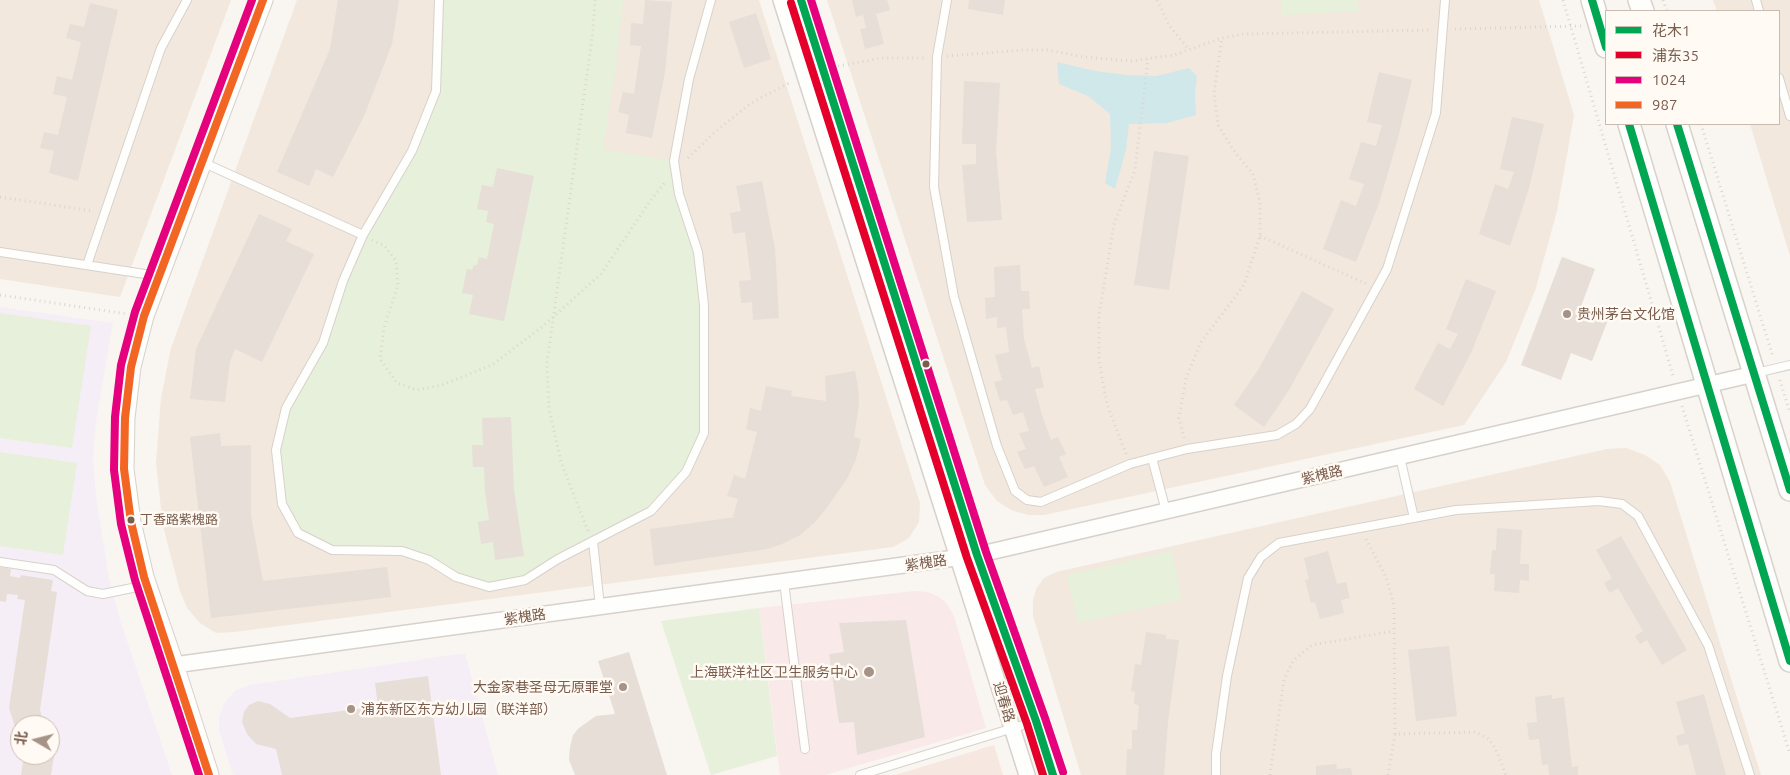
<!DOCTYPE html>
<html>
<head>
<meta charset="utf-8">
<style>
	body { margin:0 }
	#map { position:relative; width:1790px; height:775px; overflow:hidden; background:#f9f5f0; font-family:Ubuntu,"Noto Sans SC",sans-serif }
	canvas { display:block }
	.legend { position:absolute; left:1605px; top:10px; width:175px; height:115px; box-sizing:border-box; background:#fffaf3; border:1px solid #cabbb1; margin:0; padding:6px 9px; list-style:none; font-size:15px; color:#7a5c4d }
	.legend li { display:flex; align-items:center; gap:10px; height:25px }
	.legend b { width:25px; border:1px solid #cabbb1 }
	.north { position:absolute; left:10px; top:715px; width:50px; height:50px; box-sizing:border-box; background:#fffaf3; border:1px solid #cabbb1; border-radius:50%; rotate:278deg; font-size:14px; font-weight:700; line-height:20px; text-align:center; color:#7a5c4d }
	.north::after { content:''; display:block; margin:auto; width:18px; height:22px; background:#a69286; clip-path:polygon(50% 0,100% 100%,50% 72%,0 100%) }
</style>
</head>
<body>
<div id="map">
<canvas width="1790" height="775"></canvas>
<ul class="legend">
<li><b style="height:6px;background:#00a651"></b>花木1</li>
<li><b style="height:6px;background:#e4002b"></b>浦东35</li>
<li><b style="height:6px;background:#e5007d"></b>1024</li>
<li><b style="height:6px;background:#f26522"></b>987</li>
</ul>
<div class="north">北</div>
</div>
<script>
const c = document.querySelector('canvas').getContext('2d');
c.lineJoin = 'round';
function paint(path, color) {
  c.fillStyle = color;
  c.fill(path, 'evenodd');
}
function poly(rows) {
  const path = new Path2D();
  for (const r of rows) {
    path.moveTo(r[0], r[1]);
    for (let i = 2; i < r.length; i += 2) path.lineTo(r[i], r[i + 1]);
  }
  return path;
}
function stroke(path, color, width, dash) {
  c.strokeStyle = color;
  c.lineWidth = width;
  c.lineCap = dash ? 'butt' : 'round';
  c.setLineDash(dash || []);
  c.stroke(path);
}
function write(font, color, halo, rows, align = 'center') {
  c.font = font + ' Ubuntu,"Noto Sans SC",sans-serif';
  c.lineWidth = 5;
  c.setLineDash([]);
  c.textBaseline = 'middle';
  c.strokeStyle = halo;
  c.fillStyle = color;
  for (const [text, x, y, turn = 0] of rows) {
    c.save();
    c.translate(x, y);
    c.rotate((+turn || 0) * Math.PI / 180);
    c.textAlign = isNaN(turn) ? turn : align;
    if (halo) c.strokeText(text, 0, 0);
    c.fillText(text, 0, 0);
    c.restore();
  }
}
paint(poly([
	[0,0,231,0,120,297,0,279],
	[297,0,759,0,920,503,919,522,909,538,893,547,234,632,216,633,200,623,187,608,180,591,163,526,156,463,161,398,171,348],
	[827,0,1539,0,1574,115,1557,211,1535,291,1506,362,1464,425,1044,515,1028,515,1011,510,997,501,985,485],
	[1713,0,1790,0,1790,256,1750,124,1779,124,1779,11,1717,11],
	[1626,448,1645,455,1660,465,1670,482,1761,775,1081,775,1033,616,1033,601,1036,589,1044,578,1056,572,1607,449]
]), '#f2e8de');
paint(poly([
	[994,745,1003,775,895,775]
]), '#f6e8e1');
paint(poly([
	[0,307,113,323,96,421,93,458,96,497,109,578,120,620,172,775,0,775],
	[20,725,50,725,50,755,20,755],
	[465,653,498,775,233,775,219,730,219,716,225,702,235,691,250,685]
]), '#f6eef6');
paint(poly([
	[915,591,928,592,939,597,947,604,954,616,986,728,825,775,780,775,759,608]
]), '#fae9e9');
paint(poly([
	[439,0,623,0,617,59,603,149,674,161,698,252,704,305,704,433,686,472,651,511,525,580,489,587,402,551,332,550,298,533,282,504,276,450,286,408,323,343,363,235,412,151,436,91],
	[1282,0,1358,0,1359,11,1282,15],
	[0,313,91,326,72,448,0,438],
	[0,452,77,463,63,555,0,546],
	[1172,551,1182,600,1077,623,1067,575],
	[759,608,777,756,711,775,661,621]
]), '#e7f0db');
paint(poly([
	[1057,62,1095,71,1126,75,1156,76,1189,68,1197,76,1195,94,1196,115,1167,123,1129,124,1126,150,1115,189,1105,183,1111,148,1110,114,1088,96,1059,84]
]), '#d0e8ea');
paint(poly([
	[338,0,399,0,392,44,364,116,333,177,316,169,309,186,277,172,330,49],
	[645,0,672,2,665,72,652,138,626,133,629,115,618,112,623,92,634,94,641,46,630,45,631,23,643,24],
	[852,0,887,0,890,10,876,14,884,44,865,49,860,29,866,28,863,15,856,17],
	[969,0,1005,0,1003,15,968,9],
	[90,3,118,10,78,181,49,173,54,151,40,148,44,132,58,135,67,97,53,94,57,76,72,80,81,42,66,38,70,24,84,27],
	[756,13,771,59,744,68,729,22],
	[1379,72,1412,80,1397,142,1379,203,1356,262,1323,249,1341,200,1356,206,1364,184,1349,179,1361,142,1376,146,1382,125,1367,122],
	[964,81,1000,83,996,151,1002,220,967,222,962,165,976,164,976,144,962,144],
	[1512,117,1544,124,1529,188,1510,246,1479,234,1495,184,1508,189,1514,172,1500,169],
	[1154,151,1189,156,1169,290,1134,285],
	[497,168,534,176,504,321,469,314,473,295,462,293,467,269,472,270,474,265,477,265,479,257,487,259,494,224,486,222,488,211,477,209,482,185,493,187],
	[762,181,775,249,779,318,753,320,752,302,741,303,739,281,751,280,745,232,733,234,730,213,741,211,736,186],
	[259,214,292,229,286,241,314,254,262,362,235,349,230,361,225,402,190,399,196,349],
	[1562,257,1595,269,1580,309,1608,320,1592,361,1571,353,1561,380,1521,365],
	[1020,265,1021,291,1029,291,1030,309,1022,309,1024,339,1032,368,1039,366,1044,387,1035,389,1042,415,1051,440,1058,437,1066,454,1059,457,1068,477,1044,487,1034,466,1025,469,1017,452,1026,449,1019,433,1029,431,1023,412,1013,415,1007,400,1000,401,994,382,1002,380,995,355,1009,352,1006,327,997,328,997,317,986,319,985,298,995,297,994,267],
	[1466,279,1496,291,1471,353,1443,406,1414,389,1438,343,1450,349,1458,334,1446,329],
	[1302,291,1334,309,1289,390,1264,427,1234,405,1258,370],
	[855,371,858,387,859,404,854,437,861,439,856,459,848,477,826,509,814,523,800,535,780,545,767,549,654,566,650,529,736,517,733,516,738,499,727,496,734,475,745,479,757,432,746,429,750,408,761,411,766,386,792,391,791,396,826,401,825,376],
	[511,417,514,490,524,556,495,560,493,542,481,544,478,522,489,520,485,491,484,467,473,467,472,445,483,445,482,418],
	[220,433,221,446,251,445,251,516,263,581,387,567,391,597,211,618,190,437],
	[1497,528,1522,530,1520,564,1529,564,1529,581,1520,580,1519,593,1494,591,1495,574,1490,574,1492,550,1496,550],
	[1621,536,1687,650,1662,665,1647,640,1640,644,1635,636,1643,631,1618,588,1610,593,1604,583,1612,578,1596,550],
	[1328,551,1337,584,1346,582,1350,598,1341,600,1344,613,1320,619,1315,602,1311,603,1305,580,1309,579,1304,558],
	[0,567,11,569,10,576,20,578,21,575,53,580,51,591,57,592,40,710,44,725,20,725,20,742,9,708,25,600,17,599,18,595,7,594,6,602,0,601],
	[906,620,925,737,857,755,854,722,839,723,829,654,844,652,839,623],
	[1146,632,1166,635,1166,639,1179,640,1168,722,1164,775,1126,775,1127,749,1132,749,1132,730,1137,730,1139,705,1134,704,1135,692,1131,691,1135,664,1141,665],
	[1449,646,1457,716,1416,721,1408,650],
	[629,652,667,775,575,775,569,760,570,747,573,735,579,728,596,716,615,714,598,661],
	[428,676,441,775,282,775,276,749,256,744,247,734,242,722,244,712,249,705,258,701,270,704,290,718,378,706,375,683],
	[1704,694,1726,775,1696,775,1688,744,1679,746,1676,736,1685,733,1676,702],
	[1552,695,1552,699,1564,697,1572,767,1578,766,1578,775,1549,775,1548,764,1542,765,1539,739,1529,740,1527,723,1537,722,1535,697],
	[50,744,54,756,51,775,21,775,24,755,50,755],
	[1336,764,1337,769,1351,768,1352,775,1316,775,1316,766]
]), '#e6ded7');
const service = poly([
	[439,0,436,91,412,151,363,235,343,281,323,343,286,408,276,450,282,504,298,533,332,550,402,551,429,560,456,577,489,587,525,580,558,559,651,511,686,472,704,433,704,305,698,252,679,194,674,161,689,79,711,0],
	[947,0,937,57,934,187,954,297,997,446,1015,491,1027,500,1041,502,1130,464,1187,449,1277,435,1296,424,1310,409,1387,269,1436,113,1445,0],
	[1756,0,1759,11],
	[1779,78,1790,116],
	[202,162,363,235],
	[0,252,158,276],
	[87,265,161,48,187,0],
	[1756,373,1790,365],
	[1400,457,1414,518],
	[1152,458,1166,511],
	[593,541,600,607],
	[0,562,54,570,87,591,103,594,147,585],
	[784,582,805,749],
	[860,775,1036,721],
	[1216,775,1216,754,1227,676,1248,578,1261,557,1279,543,1456,510,1599,501,1622,504,1638,516,1708,645,1750,775]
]);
const minor = poly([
	[781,0,1027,775],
	[801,0,977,555,1036,721,1053,775],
	[174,665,977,555,1754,374]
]);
const tertiary = poly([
	[209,775,174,665,144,577,131,522,124,469,125,418,131,367,144,316,263,0]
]);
const secondary = poly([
	[1592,0,1606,47],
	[1639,0,1643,11],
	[1629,124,1790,661],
	[1677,124,1790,490]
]);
stroke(service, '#d7d1cb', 10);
stroke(minor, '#d7d1cb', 18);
stroke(tertiary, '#d7d1cb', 21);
stroke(secondary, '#d9d2cb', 24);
stroke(poly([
	[1157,0,1169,25,1189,50],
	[1563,0,1674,379],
	[1663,0,1667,11],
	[1455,29,1581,26],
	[947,56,1023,50,1048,50,1084,57,1131,61,1174,55,1222,38,1244,34,1431,30],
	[838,66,882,58,926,58],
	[1701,124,1773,357],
	[688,158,715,132,751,103,791,82],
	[0,197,93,211],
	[1260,236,1367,284],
	[372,240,385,246,396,261,398,285,384,328,380,359,397,383,417,390,442,385,492,365,542,327,601,274,648,204,665,182],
	[0,295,128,314],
	[1780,380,1790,413],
	[1682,406,1790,754],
	[1184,438,1179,418,1186,378,1201,342,1244,285,1260,236,1260,203,1253,174,1234,151,1218,125,1214,92,1222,38],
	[1126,454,1107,404,1099,361,1099,315,1114,224,1135,170,1148,59],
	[588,531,561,462,549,409,547,363,593,31,595,0],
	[1366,539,1386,577,1394,605,1395,734,1475,732,1489,739,1496,750,1506,775],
	[1270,775,1284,680,1293,661,1312,645,1394,631],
	[1388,775,1395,734]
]), '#dcd5d0', 3, [1, 4]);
stroke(service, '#fefefd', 8);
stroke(minor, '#fefefd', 15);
stroke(tertiary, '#fefefd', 19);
stroke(secondary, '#fefefd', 21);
stroke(poly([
	[801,0,977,555,1036,721,1053,775],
	[1592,0,1606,47],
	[1629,124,1790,661],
	[1677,124,1790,490]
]), '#00a651', 8);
stroke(poly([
	[791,3,967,558,1027,724,1043,775]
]), '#e4002b', 8);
stroke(poly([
	[811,0,986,552,1045,718,1063,772],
	[199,775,135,580,121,524,114,470,115,417,121,365,135,312,252,0]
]), '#e5007d', 8);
stroke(poly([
	[209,775,144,577,131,522,124,469,125,418,131,367,144,316,263,0]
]), '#f26522', 8);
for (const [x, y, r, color] of [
	[1567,314,5,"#a69286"],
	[926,364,4.5,"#7a5c4d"],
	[131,520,4.5,"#7a5c4d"],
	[869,672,6,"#a69286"],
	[623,687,5,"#a69286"],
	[351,709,5,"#a69286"]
]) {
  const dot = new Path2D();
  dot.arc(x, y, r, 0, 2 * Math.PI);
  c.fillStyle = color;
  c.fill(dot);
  stroke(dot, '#fffaf3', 2);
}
write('13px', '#7a5c4d', '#fffaf3', [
	["丁香路紫槐路",140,520]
], 'left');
write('14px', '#7a5c4d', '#fffaf3', [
	["贵州茅台文化馆",1577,314],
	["上海联洋社区卫生服务中心",858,672,"right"],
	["大金家巷圣母无原罪堂",613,687,"right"],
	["浦东新区东方幼儿园（联洋部）",361,709]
], 'left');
write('14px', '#7a5c4d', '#fffaf3', [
	["紫槐路",1322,475,-13],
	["紫槐路",926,563,-8],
	["紫槐路",525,617,-8],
	["迎春路",1004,702,73]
]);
</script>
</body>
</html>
